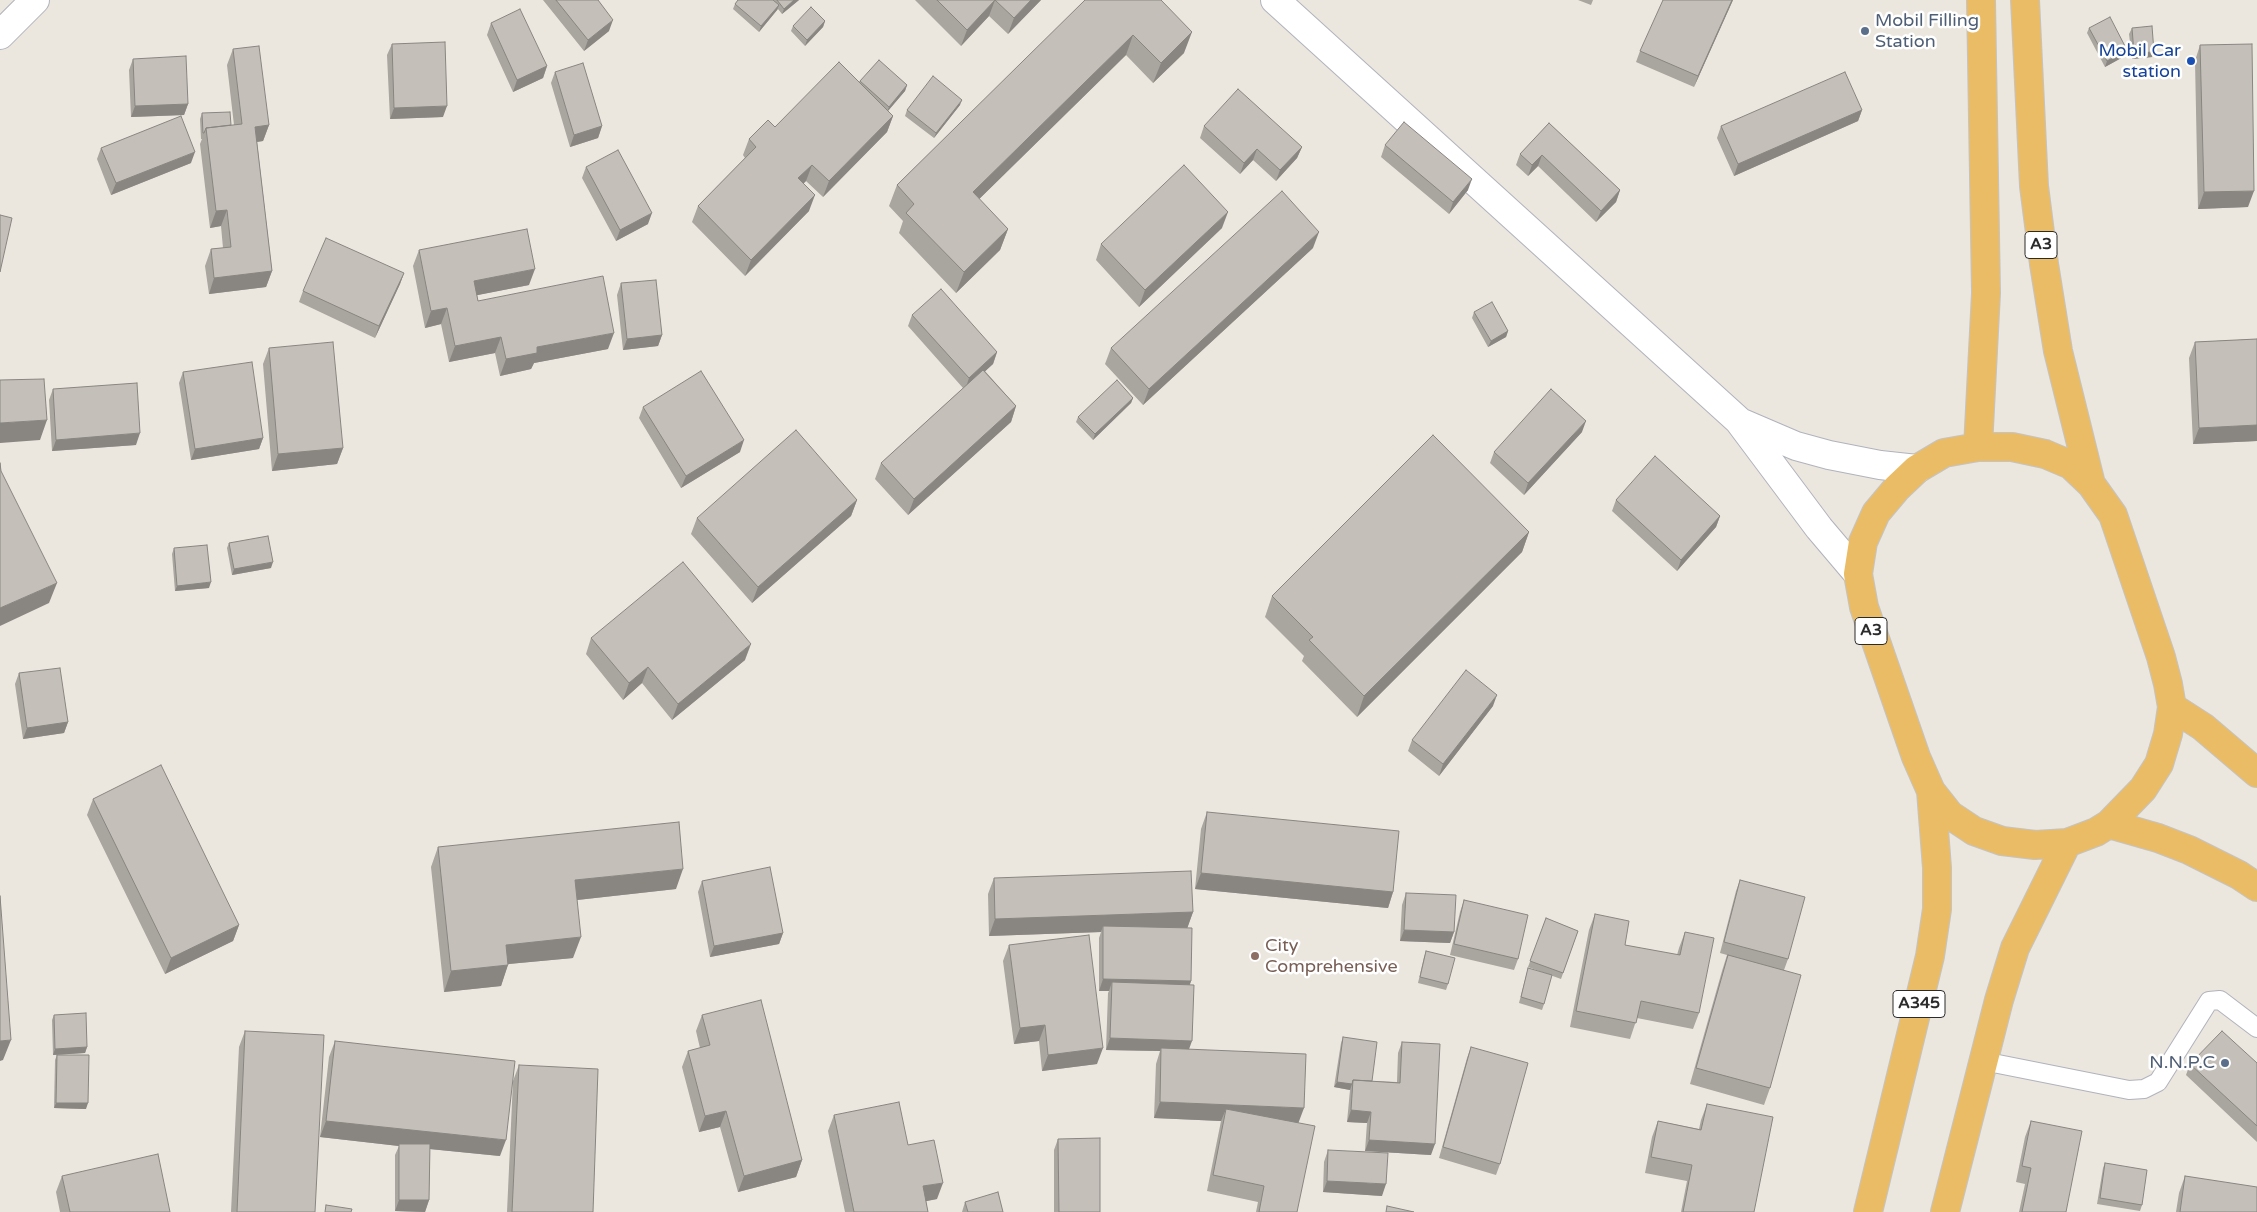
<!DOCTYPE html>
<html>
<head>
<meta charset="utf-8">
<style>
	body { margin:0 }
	canvas { display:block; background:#ebe6de }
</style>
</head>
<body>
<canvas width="2257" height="1212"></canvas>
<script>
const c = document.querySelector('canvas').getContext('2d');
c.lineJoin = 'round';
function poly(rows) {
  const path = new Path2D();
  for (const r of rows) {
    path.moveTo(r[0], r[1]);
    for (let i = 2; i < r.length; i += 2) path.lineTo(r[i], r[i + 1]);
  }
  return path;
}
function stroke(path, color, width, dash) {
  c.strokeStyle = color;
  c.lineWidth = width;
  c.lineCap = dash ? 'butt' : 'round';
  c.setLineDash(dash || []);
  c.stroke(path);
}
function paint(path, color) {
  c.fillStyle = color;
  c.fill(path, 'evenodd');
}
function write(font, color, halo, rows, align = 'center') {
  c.font = font + ' "Varela Round",sans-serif';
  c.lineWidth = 5;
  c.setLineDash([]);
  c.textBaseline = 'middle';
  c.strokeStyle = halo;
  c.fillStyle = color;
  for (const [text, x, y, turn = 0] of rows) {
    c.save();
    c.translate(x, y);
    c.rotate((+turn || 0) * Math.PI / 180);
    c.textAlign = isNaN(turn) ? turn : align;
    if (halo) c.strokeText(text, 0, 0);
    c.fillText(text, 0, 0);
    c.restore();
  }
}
const service = poly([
	[1983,1061,2129,1090,2144,1089,2158,1082,2209,1001,2220,1000,2257,1028]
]);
const minor = poly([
	[0,35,35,0]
]);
const tertiary = poly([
	[1275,0,1739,421,1819,528,1858,574],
	[1740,422,1796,446,1829,455,1880,465,1917,469]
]);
const trunk = poly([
	[2025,0,2034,186,2044,264,2058,351,2091,484],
	[1978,447,2012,447,2045,454,2071,465,2091,484,2113,515,2161,657,2168,684,2172,707,2168,734,2159,764,2143,789,2109,824,2096,832,2067,843,2035,845,2002,841,1974,831,1950,815,1931,791,1916,757,1864,607,1858,574,1863,542,1876,513,1897,488,1917,469,1944,453,1978,447],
	[1978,447,1986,293,1981,0],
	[2172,707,2203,727,2257,773],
	[2109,824,2158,838,2189,850,2239,875,2257,887],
	[1868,1212,1930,956,1937,909,1937,868,1931,791],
	[1945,1212,1999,1000,2015,948,2067,843]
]);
stroke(service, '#b1b3bd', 20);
stroke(minor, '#b1b3bd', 30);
stroke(tertiary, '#b1b3bd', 30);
stroke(trunk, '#c4c4c4', 30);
stroke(service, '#fff', 18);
stroke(minor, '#fff', 28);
stroke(tertiary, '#fff', 28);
stroke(trunk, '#eabc66', 28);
paint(poly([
	[543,0,598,0,609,31,584,51],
	[738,0,799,0,782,14,778,9,759,32,733,9,735,4],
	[915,0,1041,0,1008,34,989,16,961,46],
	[1084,0,1161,0,1184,53,1153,83,1126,55,979,199,1008,229,1000,250,956,293,899,233,903,221,889,206,897,185,1085,1],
	[1578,0,1593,0,1591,5],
	[1733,0,1694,87,1636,62,1640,51],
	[825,21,823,27,805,46,791,31,793,26],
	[491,23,547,66,543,78,513,92,487,35],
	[2089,28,2125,56,2105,67,2087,33],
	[2132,28,2152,57,2132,59,2129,34],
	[392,44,443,117,390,119,387,55],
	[2200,45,2248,207,2198,209,2195,61],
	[233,49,269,125,263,141,257,142,272,271,266,287,209,294,205,266,211,249,223,248,221,226,210,228,200,144,202,139,201,139,200,119,202,113,231,125,234,125,227,65],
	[133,59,188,104,184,115,131,117,129,70],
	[555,72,602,126,598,138,570,147,551,83],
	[860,81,907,85,905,91,888,111,893,116,887,132,823,197,806,181,803,183,809,211,745,276,692,222,698,206,745,158,743,155,749,139,775,127],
	[960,105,934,138,905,116,907,110],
	[1862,110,1858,121,1734,176,1717,138,1721,126],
	[1549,123,1620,190,1616,202,1596,222,1538,166,1528,176,1516,165,1520,154],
	[1204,126,1302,147,1297,158,1276,181,1253,160,1240,174,1200,138],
	[1385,145,1468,190,1449,214,1381,157],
	[101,148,191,163,111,195,97,159],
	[586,167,648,224,616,241,582,178],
	[1222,228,1139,307,1096,260,1101,244],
	[1313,248,1143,405,1105,364,1111,348],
	[419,250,529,285,477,295,478,301,608,349,534,363,531,369,500,376,495,353,449,362,441,324,425,328,413,266],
	[404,273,400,284,375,338,299,302,303,291],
	[621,283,662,335,658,346,623,350,617,295],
	[1474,312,1508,331,1506,337,1488,347,1472,318],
	[912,315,997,352,993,364,985,371,1016,406,1011,422,908,515,875,479,881,463,963,388,908,326],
	[2257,339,2257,441,2193,444,2189,358,2195,342],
	[269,348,343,448,337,464,272,471,263,364],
	[183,372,263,438,259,449,191,460,179,383],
	[53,389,136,445,52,451,49,400],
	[1133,398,1131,403,1093,440,1076,422,1078,417],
	[643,407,740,452,681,488,639,418],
	[1582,432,1524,495,1490,463,1494,452],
	[857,500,851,516,752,603,691,534,697,518],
	[1616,500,1720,516,1716,527,1677,571,1612,511],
	[1529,532,1522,552,1357,717,1302,661,1304,656,1265,617,1272,596],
	[229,543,271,568,232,575,227,548],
	[174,548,209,588,175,591,172,554],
	[591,638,745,660,672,720,642,683,623,700,586,654],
	[19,673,68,722,64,733,23,739,15,684],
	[1493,706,1439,776,1408,751,1412,740],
	[93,799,239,925,233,941,165,974,87,815],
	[1207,812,1393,892,1388,908,1195,889,1201,829],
	[438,847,676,889,577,900,573,958,508,964,501,986,444,992,431,867],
	[994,878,1193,912,1187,928,1191,981,1190,984,1189,1049,1298,1123,1297,1212,1256,1212,1258,1202,1207,1191,1221,1121,1154,1118,1156,1064,1160,1051,1106,1050,1108,993,1109,991,1099,991,1099,938,1101,932,989,936,988,894],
	[1740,880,1788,959,1784,970,1770,1088,1764,1105,1690,1084,1722,971,1727,955,1720,953,1736,891],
	[702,881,783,933,779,944,710,957,698,892],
	[1406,893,1454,932,1450,943,1400,941,1402,905],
	[1464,900,1518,959,1514,970,1450,955,1460,912],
	[1595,914,1625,945,1677,955,1679,948,1685,932,1699,1013,1693,1029,1637,1018,1630,1039,1570,1027,1589,930],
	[1546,918,1578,931,1561,979,1528,967],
	[1009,945,1097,1064,1042,1071,1039,1041,1014,1044,1003,961],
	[1426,951,1448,984,1446,990,1418,983,1424,957],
	[1528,968,1544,1004,1542,1010,1519,1003],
	[54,1015,87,1047,85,1053,53,1055,52,1020],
	[702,1015,802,1160,796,1177,738,1192,720,1127,699,1132,682,1067,688,1051,700,1048,696,1031],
	[245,1031,315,1212,231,1212,239,1047],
	[1343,1037,1372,1081,1397,1082,1398,1053,1402,1042,1431,1155,1365,1151,1367,1123,1347,1122,1350,1090,1334,1087,1341,1043],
	[335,1041,500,1156,430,1149,429,1200,425,1212,395,1211,395,1155,399,1146,320,1137,329,1057],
	[1471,1047,1500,1164,1496,1175,1439,1158,1467,1058],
	[57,1055,86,1109,54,1108,55,1060],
	[2257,1063,2257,1142,2186,1075,2190,1064],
	[519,1065,593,1212,507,1212,513,1081],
	[1707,1104,1754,1212,1681,1212,1687,1181,1645,1173,1652,1137,1658,1121,1699,1129,1701,1120],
	[834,1115,908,1145,937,1199,926,1201,928,1212,845,1212,828,1131],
	[2031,1121,2066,1212,2019,1212,2025,1184,2016,1182,2025,1137],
	[1058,1139,1100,1212,1054,1212,1054,1150],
	[1328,1150,1382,1196,1323,1192,1324,1162],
	[2105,1163,2142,1205,2140,1211,2097,1204,2103,1168],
	[62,1176,170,1212,60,1212,56,1192],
	[2185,1176,2257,1212,2176,1212,2179,1193],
	[965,1202,1003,1212,962,1212]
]), '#a9a59f');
paint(poly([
	[794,0,799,0,782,14,784,9],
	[995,0,989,16,961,46,967,30],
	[1031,0,1041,0,1008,34,1014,18],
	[1732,0,1733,0,1694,87,1698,76],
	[779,5,777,10,759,32,761,26],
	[613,20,609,31,584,51,588,40],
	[825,21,823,27,805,46,807,40],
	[1192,32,1184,53,1153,83,1161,63],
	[1133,35,1126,55,965,213,973,192],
	[2127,50,2125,56,2105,67,2107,61],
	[2154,52,2152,57,2132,59,2134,53],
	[547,66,543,78,513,92,517,80],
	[907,85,905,91,887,112,889,107],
	[962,100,960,105,934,138,936,133],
	[188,104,184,115,131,117,135,106],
	[447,106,443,117,390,119,394,108],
	[1862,110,1858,121,1734,176,1738,164],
	[893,116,887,132,823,197,829,181],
	[269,125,263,141,249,143,255,127],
	[602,126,598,138,570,147,574,135],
	[1302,147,1297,158,1276,181,1280,170],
	[1257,149,1253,160,1240,174,1244,163],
	[195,152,191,163,111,195,116,183],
	[1542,155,1538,166,1528,176,1532,165],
	[812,165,806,181,793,195,798,178],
	[1472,179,1468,190,1449,214,1453,202],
	[1620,190,1616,202,1596,222,1601,211],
	[2254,191,2248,207,2198,209,2204,192],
	[815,195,809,211,745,276,751,260],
	[227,210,221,226,210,228,216,211],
	[1228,212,1222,228,1139,307,1145,290],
	[652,213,648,224,616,241,620,230],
	[1008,229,1000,250,956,293,964,272],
	[1319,232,1313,248,1143,405,1149,389],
	[535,269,529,285,468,297,474,281],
	[272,271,266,287,209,294,214,278],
	[404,273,400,284,375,338,379,326],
	[447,308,441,324,425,328,431,311],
	[1508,331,1506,337,1488,347,1491,341],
	[614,333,608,349,534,363,531,369,500,376,506,359,537,347],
	[662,335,658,346,623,350,627,339],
	[501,337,495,353,449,362,455,346],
	[997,352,993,364,965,390,969,378],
	[1133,398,1131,403,1093,440,1095,434],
	[1016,406,1011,422,908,515,914,499],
	[47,420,40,440,0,443,0,423],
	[1586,421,1582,432,1524,495,1528,483],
	[2257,425,2257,441,2193,444,2199,428],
	[140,433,136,445,52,451,56,440],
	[263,438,259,449,191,460,195,449],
	[744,440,740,452,681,488,686,476],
	[343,448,337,464,272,471,278,454],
	[857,500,851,516,752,603,758,587],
	[1720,516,1716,527,1677,571,1681,560],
	[1529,532,1522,552,1357,717,1364,696],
	[273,562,271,568,232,575,234,569],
	[211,582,209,588,175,591,177,586],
	[57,583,49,603,0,626,0,608],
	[751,644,745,660,672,720,678,704],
	[648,667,642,683,623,700,629,683],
	[1497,695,1493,706,1439,776,1443,764],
	[68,722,64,733,23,739,27,728],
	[683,869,676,889,568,901,575,880],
	[1201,873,1393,892,1388,908,1195,889],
	[1193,912,1187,929,1103,926,1101,932,989,936,995,919],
	[239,925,233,941,165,974,171,958],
	[1404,930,1454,932,1450,943,1400,941],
	[783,933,779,944,710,957,714,946],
	[581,937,573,958,498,965,506,945],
	[508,965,501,986,444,992,451,971],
	[1103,979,1191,981,1187,993,1112,982,1109,991,1099,991],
	[1045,1025,1039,1041,1014,1044,1020,1028],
	[1110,1038,1192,1041,1188,1052,1161,1048,1160,1051,1106,1050],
	[11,1040,3,1060,0,1061,0,1041],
	[87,1047,85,1053,53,1055,55,1049],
	[1103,1048,1097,1064,1042,1071,1048,1055],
	[1337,1082,1352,1084,1350,1090,1334,1087],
	[1160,1102,1304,1108,1298,1124,1226,1109,1221,1121,1154,1118],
	[56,1103,88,1103,86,1109,54,1108],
	[1351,1110,1371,1112,1367,1123,1347,1122],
	[726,1111,720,1127,699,1132,705,1116],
	[326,1121,506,1140,500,1156,399,1146,399,1144,399,1146,320,1137],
	[1369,1140,1435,1144,1431,1155,1365,1151],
	[802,1160,796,1177,738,1192,744,1176],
	[1327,1181,1386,1184,1382,1196,1323,1192],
	[943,1183,937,1199,917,1203,923,1186],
	[399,1200,429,1200,425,1212,395,1211]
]), '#898682');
const building = poly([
	[556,0,598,0,613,20,588,40,556,0],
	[738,0,773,0,779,5,761,26,735,4,738,0],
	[777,0,794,0,784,9,777,0],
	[937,0,1031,0,1014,18,995,0,967,30,937,0],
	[1085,0,1161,0,1192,32,1161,63,1133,35,973,192,1008,229,964,272,906,213,914,204,897,185,1085,0],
	[1663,0,1732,0,1698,76,1640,51,1663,0],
	[811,7,825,21,807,40,793,26,811,7],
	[520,9,547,66,517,80,491,23,520,9],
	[2110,17,2127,50,2107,61,2089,28,2110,17],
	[2152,26,2154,52,2134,53,2132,28,2152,26],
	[445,42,447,106,394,108,392,44,445,42],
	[2252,44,2254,191,2204,192,2200,45,2252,44],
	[259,46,269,125,255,127,272,271,214,278,211,249,231,247,227,210,216,211,206,128,242,124,233,49,259,46],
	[186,56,188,104,135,106,133,59,186,56],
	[879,60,907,85,889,107,860,81,879,60],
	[839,62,893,116,829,181,812,165,798,178,815,195,751,260,698,206,756,147,749,139,768,120,775,127,839,62],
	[583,63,602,126,574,135,555,72,583,63],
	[1845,72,1862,110,1738,164,1721,126,1845,72],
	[933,76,962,100,936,133,907,110,933,76],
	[1238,89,1302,147,1280,170,1257,149,1244,163,1204,126,1238,89],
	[230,112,231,125,206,128,204,133,203,133,202,113,230,112],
	[181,116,195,152,116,183,101,148,181,116],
	[1404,122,1472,179,1453,202,1385,145,1404,122],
	[1549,123,1620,190,1601,211,1542,155,1532,165,1520,154,1549,123],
	[618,150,652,213,620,230,586,167,618,150],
	[1184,165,1228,212,1145,290,1101,244,1184,165],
	[1282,191,1319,232,1149,389,1111,348,1282,191],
	[0,215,12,218,0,272,0,215],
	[527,229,535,269,474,281,478,301,603,276,614,333,537,347,537,353,506,359,501,337,455,346,447,308,431,311,419,250,527,229],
	[326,238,404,273,379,326,303,291,326,238],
	[656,280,662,335,627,339,621,283,656,280],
	[941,289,997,352,969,378,912,315,941,289],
	[1492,302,1508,331,1491,341,1474,312,1492,302],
	[2257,339,2257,425,2199,428,2195,342,2257,339],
	[333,342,343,448,278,454,269,348,333,342],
	[252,362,263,438,195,449,183,372,252,362],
	[983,370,1016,406,914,499,881,463,983,370],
	[701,371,744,440,686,476,643,407,701,371],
	[44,379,47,420,0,423,0,380,44,379],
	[1117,380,1133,398,1095,434,1078,417,1117,380],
	[137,383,140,433,56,440,53,389,137,383],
	[1551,389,1586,421,1528,483,1494,452,1551,389],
	[796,430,857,500,758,587,697,518,796,430],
	[1433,435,1529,532,1364,696,1309,640,1313,637,1272,596,1433,435],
	[1655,456,1720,516,1681,560,1616,500,1655,456],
	[0,463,1,471,57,583,0,608,0,463],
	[268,536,273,562,234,569,229,543,268,536],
	[207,545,211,582,177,586,174,548,207,545],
	[683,562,751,644,678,704,648,667,629,683,591,638,683,562],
	[60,668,68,722,27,728,19,673,60,668],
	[1466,670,1497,695,1443,764,1412,740,1466,670],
	[161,765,239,925,171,958,93,799,161,765],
	[1207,812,1399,831,1393,892,1201,873,1207,812],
	[679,822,683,869,575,880,581,937,506,945,508,965,451,971,438,847,679,822],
	[770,867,783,933,714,946,702,881,770,867],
	[1191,871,1193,912,995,919,994,878,1191,871],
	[1740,880,1805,897,1788,959,1724,942,1740,880],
	[1406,893,1456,895,1454,932,1404,930,1406,893],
	[0,896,11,1040,0,1041,0,896],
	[1464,900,1528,915,1518,959,1454,944,1464,900],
	[1595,914,1629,921,1625,945,1680,955,1685,932,1714,938,1699,1013,1641,1001,1636,1023,1576,1011,1595,914],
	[1546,918,1578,931,1563,973,1530,961,1546,918],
	[1103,926,1192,928,1191,981,1103,979,1103,926],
	[1089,935,1103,1048,1048,1055,1045,1025,1020,1028,1009,945,1089,935],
	[1426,951,1455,958,1448,984,1420,977,1426,951],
	[1728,955,1801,975,1770,1088,1696,1068,1728,955],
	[1528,968,1552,975,1544,1004,1521,997,1528,968],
	[1112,982,1194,985,1192,1041,1110,1038,1112,982],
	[761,1000,802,1160,744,1176,726,1111,705,1116,688,1051,710,1045,702,1015,761,1000],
	[86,1013,87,1047,55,1049,54,1015,86,1013],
	[245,1031,324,1035,315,1212,237,1212,245,1031],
	[2222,1031,2257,1063,2257,1126,2190,1064,2222,1031],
	[1343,1037,1377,1042,1372,1081,1353,1080,1352,1084,1337,1082,1343,1037],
	[335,1041,515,1061,506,1140,326,1121,335,1041],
	[1402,1042,1440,1044,1435,1144,1369,1140,1371,1112,1351,1110,1353,1080,1400,1083,1402,1042],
	[1471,1047,1528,1063,1500,1164,1443,1147,1471,1047],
	[1161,1048,1306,1054,1304,1108,1160,1102,1161,1048],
	[57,1055,89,1055,88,1103,56,1103,57,1055],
	[519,1065,598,1069,593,1212,512,1212,519,1065],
	[899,1102,908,1145,934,1140,943,1183,923,1186,928,1212,854,1212,834,1115,899,1102],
	[1707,1104,1773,1117,1754,1212,1683,1212,1692,1165,1651,1157,1658,1121,1701,1130,1707,1104],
	[1226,1109,1315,1126,1297,1212,1259,1212,1264,1186,1213,1175,1226,1109],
	[2031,1121,2082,1131,2066,1212,2022,1212,2031,1168,2022,1166,2031,1121],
	[1100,1138,1100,1212,1059,1212,1058,1139,1100,1138],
	[399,1144,430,1144,429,1200,399,1200,399,1144],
	[1328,1150,1388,1153,1386,1184,1327,1181,1328,1150],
	[158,1154,170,1212,70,1212,62,1176,158,1154],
	[2105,1163,2147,1170,2142,1205,2100,1198,2105,1163],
	[2185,1176,2257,1187,2257,1212,2180,1212,2185,1176],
	[998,1192,1003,1212,968,1212,965,1202,998,1192],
	[326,1205,352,1209,351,1212,325,1212,326,1205],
	[1387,1206,1414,1212,1386,1212,1387,1206]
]);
paint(building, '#c4c0b9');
stroke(building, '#898682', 1);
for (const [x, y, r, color] of [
	[1865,31,5,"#5c6f8a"],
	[2191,61,5,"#1a4fb4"],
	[1255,956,5,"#8d6e63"],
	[2225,1063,5,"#5c6f8a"]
]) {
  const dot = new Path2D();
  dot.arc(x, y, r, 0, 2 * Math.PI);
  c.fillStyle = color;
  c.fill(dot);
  stroke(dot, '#fff', 2);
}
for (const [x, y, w] of [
	[2041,245,32],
	[1871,631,32],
	[1919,1004,52]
]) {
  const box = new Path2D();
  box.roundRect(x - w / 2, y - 13.5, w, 27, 4);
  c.fillStyle = '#fff';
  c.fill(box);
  stroke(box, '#2b2b2b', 1);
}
write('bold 16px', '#2b2b2b', null, [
	["A3",2041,245],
	["A3",1871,631],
	["A345",1919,1004]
]);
write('18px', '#4e5e75', '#fff', [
	["Mobil Filling",1875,21],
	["Station",1875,42],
	["N.N.P.C",2215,1063,"right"]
], 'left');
write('18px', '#164399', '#fff', [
	["Mobil Car",2181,51],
	["station",2181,72]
], 'right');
write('18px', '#785e54', '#fff', [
	["City",1265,946],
	["Comprehensive",1265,967]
], 'left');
</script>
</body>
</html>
